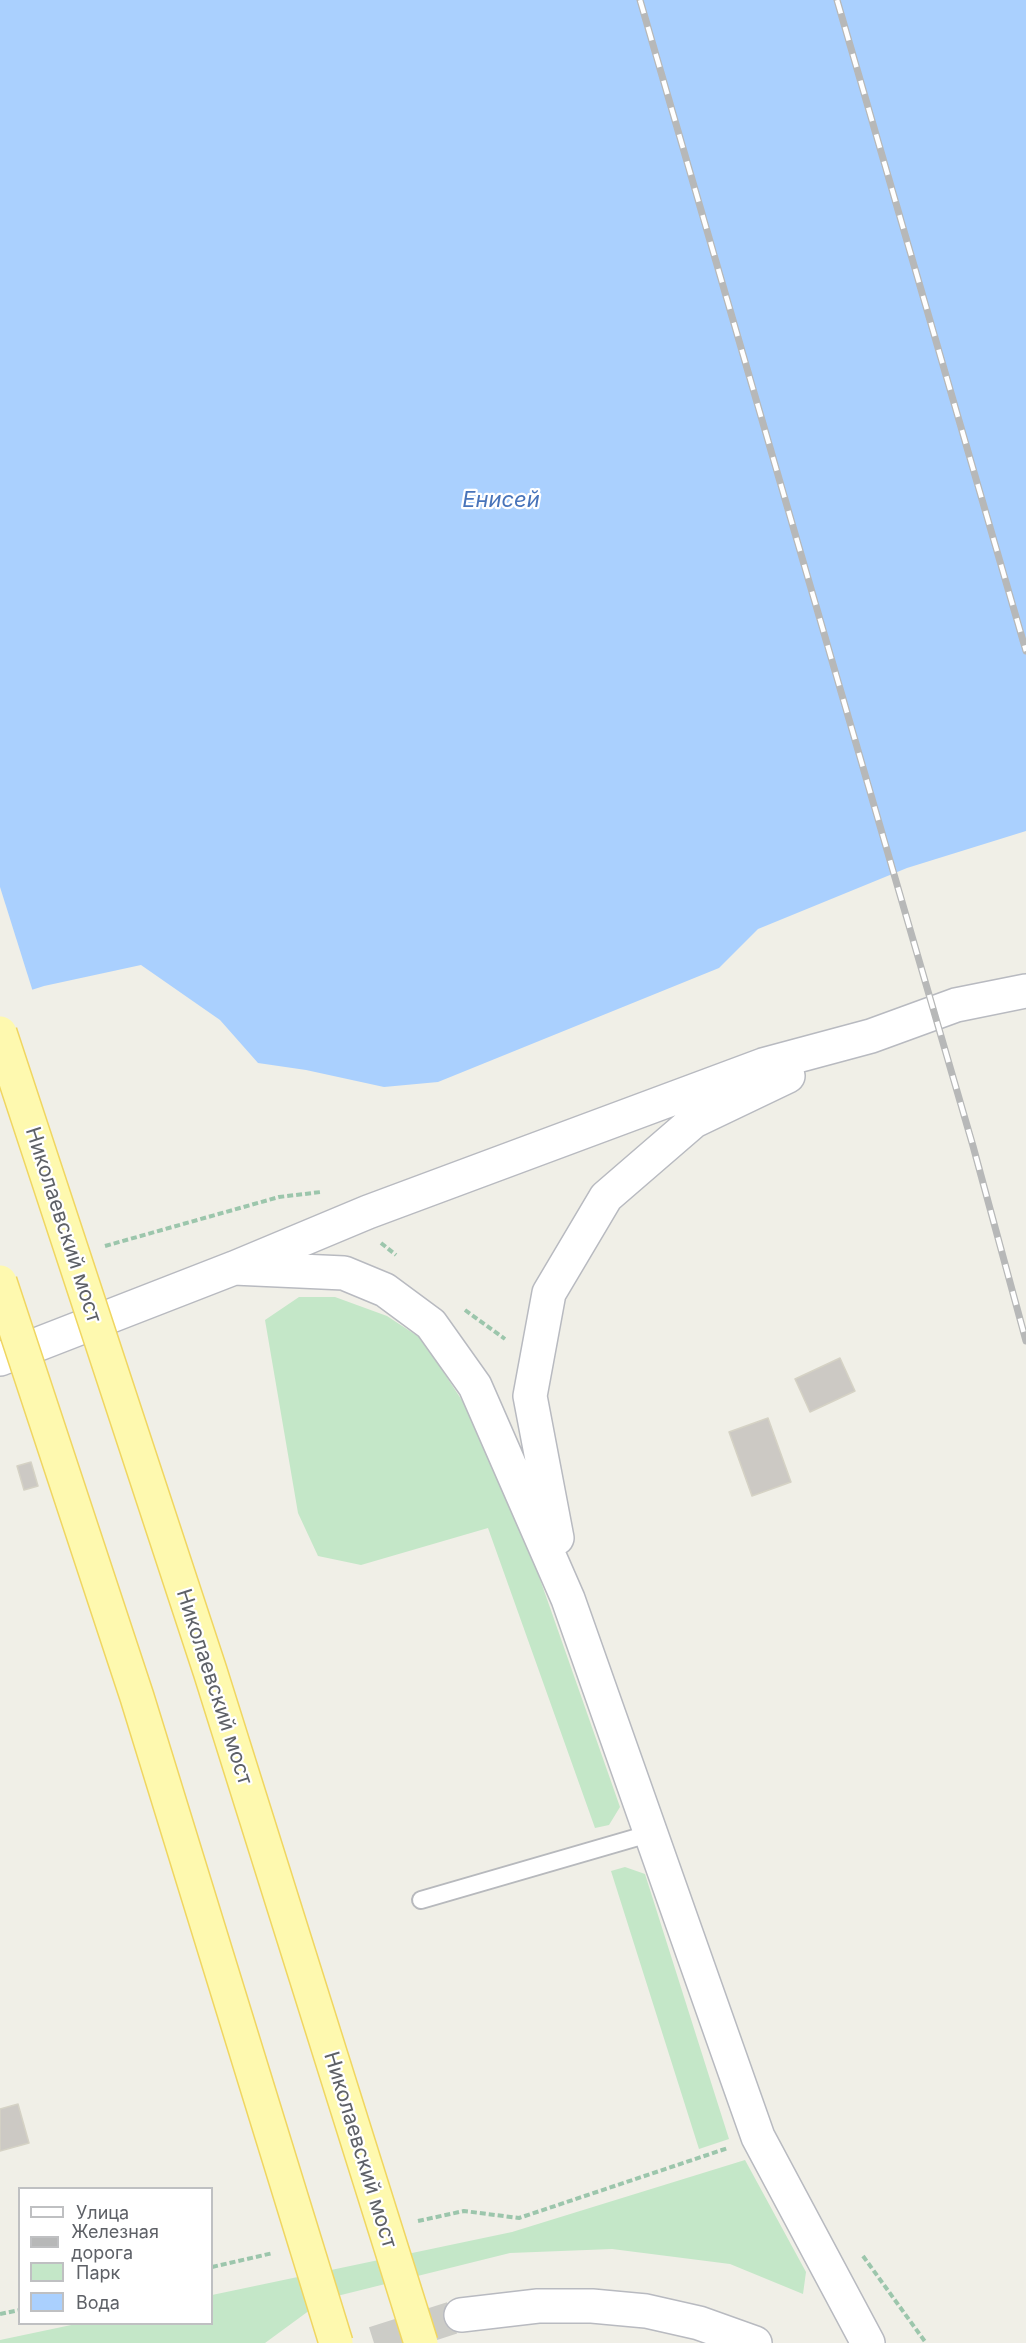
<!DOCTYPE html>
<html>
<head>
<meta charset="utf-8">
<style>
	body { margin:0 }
	#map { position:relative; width:1026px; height:2343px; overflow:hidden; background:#f0efe7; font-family:Inter,sans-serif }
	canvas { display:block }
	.legend { position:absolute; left:18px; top:2187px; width:195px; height:138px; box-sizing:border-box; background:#fff; border:2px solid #bfc0c2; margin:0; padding:8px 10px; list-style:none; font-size:18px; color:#5e6167 }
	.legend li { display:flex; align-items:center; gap:12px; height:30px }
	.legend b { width:30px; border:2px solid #bfc0c2 }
</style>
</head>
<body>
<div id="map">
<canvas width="1026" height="2343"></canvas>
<ul class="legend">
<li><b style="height:8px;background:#fff"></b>Улица</li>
<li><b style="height:8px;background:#b7b8b8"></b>Железная дорога</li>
<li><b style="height:16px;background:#c4e7c8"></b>Парк</li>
<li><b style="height:16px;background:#aad0fe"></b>Вода</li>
</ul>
</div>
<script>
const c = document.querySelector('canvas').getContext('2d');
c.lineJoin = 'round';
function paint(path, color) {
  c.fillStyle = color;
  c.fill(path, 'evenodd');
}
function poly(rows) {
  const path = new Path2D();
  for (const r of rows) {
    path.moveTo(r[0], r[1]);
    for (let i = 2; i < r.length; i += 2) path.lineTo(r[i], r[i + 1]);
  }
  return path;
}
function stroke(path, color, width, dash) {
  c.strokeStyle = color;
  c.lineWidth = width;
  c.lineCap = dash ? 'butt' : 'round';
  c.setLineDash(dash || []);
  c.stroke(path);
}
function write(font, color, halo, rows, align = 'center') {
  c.font = font + ' Inter,sans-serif';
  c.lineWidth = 4.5;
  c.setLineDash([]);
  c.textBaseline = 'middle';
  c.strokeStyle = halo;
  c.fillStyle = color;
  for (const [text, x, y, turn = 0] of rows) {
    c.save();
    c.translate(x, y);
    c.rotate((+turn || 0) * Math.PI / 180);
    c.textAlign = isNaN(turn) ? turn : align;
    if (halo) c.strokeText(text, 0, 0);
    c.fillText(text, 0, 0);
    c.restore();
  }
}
paint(poly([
	[299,1297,335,1297,387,1316,422,1339,463,1402,515,1508,620,1807,609,1825,595,1828,488,1528,361,1565,318,1556,298,1513,265,1320],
	[625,1867,645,1874,729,2139,699,2149,611,1871],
	[745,2160,806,2272,803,2294,730,2264,612,2249,510,2253,325,2299,265,2343,0,2343,0,2340,76,2324,212,2324,212,2295,512,2232]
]), '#c4e7c8');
paint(poly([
	[0,0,1026,0,1026,831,907,868,758,929,719,968,438,1082,384,1087,306,1070,258,1063,220,1020,141,965,44,986,0,1000]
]), '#aad0fe');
paint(poly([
	[0,887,33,992,0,1003]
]), '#f0efe7');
const building = poly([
	[840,1358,855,1391,810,1412,795,1379,840,1358],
	[768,1418,791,1482,752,1496,729,1432,768,1418],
	[31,1462,38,1486,24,1490,17,1466,31,1462],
	[18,2104,29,2143,0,2151,0,2109,18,2104]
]);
paint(building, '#ccc9c4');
stroke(building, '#d5d2c5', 1.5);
stroke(poly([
	[374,2343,461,2315]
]), '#ccccc7', 33, [33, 16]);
const service = poly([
	[421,1900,652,1833]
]);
const secondary = poly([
	[234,1268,344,1273,385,1290,431,1324,475,1386,568,1599,758,2137,868,2343],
	[0,1359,234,1268,368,1212,763,1065,871,1036,956,1005,1026,991],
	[557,1538,530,1396,549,1293,606,1197,694,1121,788,1076],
	[461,2315,538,2306,592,2306,646,2311,699,2323,755,2343]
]);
stroke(service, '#b7b9bd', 20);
stroke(secondary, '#b8bac0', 36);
stroke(poly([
	[381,1243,396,1255],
	[105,1246,279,1197,321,1192],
	[465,1310,505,1339],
	[418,2221,464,2211,519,2218,728,2148],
	[863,2256,926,2343],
	[212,2267,273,2253],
	[0,2314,20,2310]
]), '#9cc6ac', 4, [6, 3]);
stroke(service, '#fff', 16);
stroke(secondary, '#fff', 33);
const rail = poly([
	[640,0,973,1146,1026,1341],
	[837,0,1026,651]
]);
stroke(rail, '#b7b8b8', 7);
stroke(rail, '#fff', 4.5, [14]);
const primaryBridge = poly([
	[0,1033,210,1671,421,2343],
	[0,1282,137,1697,336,2343]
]);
stroke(primaryBridge, '#f0d661', 36, []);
stroke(primaryBridge, '#fef9af', 33);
write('21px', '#5e6167', '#fff', [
	["Николаевский мост",63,1225,72],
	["Николаевский мост",214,1687,72],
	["Николаевский мост",360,2150,73]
]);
write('italic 22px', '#4874ba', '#fff', [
	["Енисей",501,500]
]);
</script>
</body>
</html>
